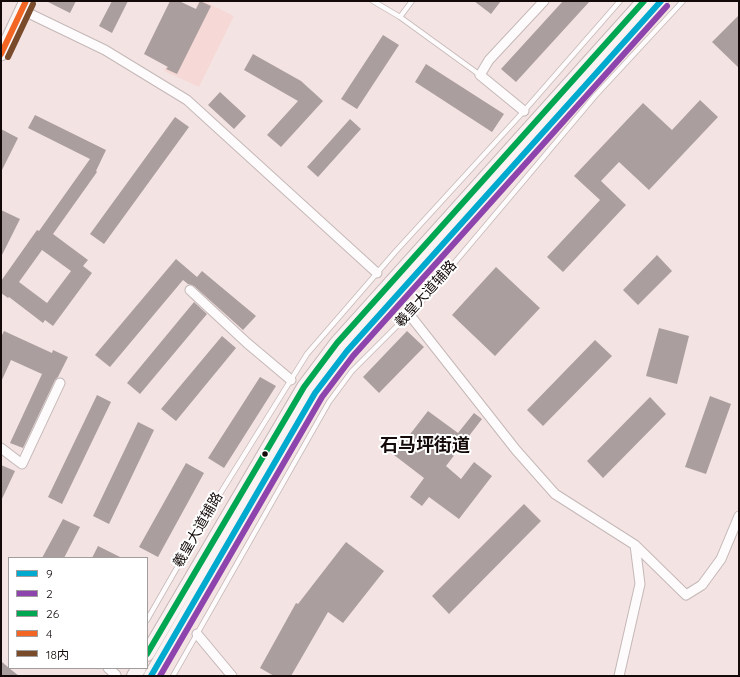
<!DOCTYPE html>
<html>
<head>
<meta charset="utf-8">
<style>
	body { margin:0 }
	#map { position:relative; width:740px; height:677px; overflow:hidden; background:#f4e3e3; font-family:Quicksand,"Noto Sans SC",sans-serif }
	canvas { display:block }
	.frame { position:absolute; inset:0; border:2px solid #130a09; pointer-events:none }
	.legend { position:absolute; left:8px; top:557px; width:140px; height:112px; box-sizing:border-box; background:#fff; border:1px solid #a19d9d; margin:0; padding:5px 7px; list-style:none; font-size:12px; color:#130a09 }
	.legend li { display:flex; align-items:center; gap:8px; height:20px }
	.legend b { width:20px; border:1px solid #a19d9d }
</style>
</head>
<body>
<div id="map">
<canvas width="740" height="677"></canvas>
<div class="frame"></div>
<ul class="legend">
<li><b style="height:5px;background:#00a9ce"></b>9</li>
<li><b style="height:5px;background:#8e44ad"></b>2</li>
<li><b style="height:5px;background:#00a651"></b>26</li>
<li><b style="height:5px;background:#f26522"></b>4</li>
<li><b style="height:5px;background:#7a4b2a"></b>18内</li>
</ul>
</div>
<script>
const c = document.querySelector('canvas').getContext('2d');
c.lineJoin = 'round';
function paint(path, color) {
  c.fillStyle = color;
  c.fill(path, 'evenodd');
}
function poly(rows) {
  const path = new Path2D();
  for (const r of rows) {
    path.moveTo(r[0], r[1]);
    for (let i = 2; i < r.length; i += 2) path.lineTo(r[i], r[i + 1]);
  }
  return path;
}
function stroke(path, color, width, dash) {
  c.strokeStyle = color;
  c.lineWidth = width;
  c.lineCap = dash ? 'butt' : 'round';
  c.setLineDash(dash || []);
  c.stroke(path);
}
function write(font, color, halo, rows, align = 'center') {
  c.font = font + ' Quicksand,"Noto Sans SC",sans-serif';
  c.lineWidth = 4;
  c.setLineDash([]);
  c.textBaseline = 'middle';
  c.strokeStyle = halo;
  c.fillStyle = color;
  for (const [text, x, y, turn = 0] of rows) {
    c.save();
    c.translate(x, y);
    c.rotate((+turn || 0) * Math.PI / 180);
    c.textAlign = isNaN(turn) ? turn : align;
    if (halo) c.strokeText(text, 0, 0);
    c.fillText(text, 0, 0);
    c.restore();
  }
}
paint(poly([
	[199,1,204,1,234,16,199,87,164,71]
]), '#f6d9d7');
paint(poly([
	[46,1,76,1,70,13],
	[112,1,128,1,112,33,99,26],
	[170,1,179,1,196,9,200,1,211,6,177,74,166,69,168,67,144,54],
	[474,1,501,1,491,14],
	[563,1,590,1,516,82,501,69],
	[739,15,739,68,712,42],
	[383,35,399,45,357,109,341,99],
	[253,54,301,81,323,101,281,147,267,135,298,101,244,70],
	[426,64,504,114,492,132,415,82],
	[220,92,246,116,234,129,208,105],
	[700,100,718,117,649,190,619,162,601,181,626,205,563,272,547,257,600,200,574,176,643,103,672,130],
	[35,115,106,150,96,171,97,172,53,234,88,260,83,266,92,273,53,326,45,320,43,323,9,297,8,298,1,293,1,281,37,230,39,231,90,159,28,128],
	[42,250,71,271,47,303,19,282],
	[175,117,189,127,104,244,90,234],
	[350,119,361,129,318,177,307,167],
	[1,129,18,138,1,172],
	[1,210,20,219,1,257],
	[657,255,672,271,638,305,623,290],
	[176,259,197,277,202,271,256,316,243,330,194,286,188,284,183,280,110,367,95,355],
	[496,267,540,308,495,356,452,315],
	[194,302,207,314,140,394,127,383],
	[659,328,689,336,677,384,646,376],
	[4,331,52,353,53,350,68,357,58,377,55,380,23,448,10,443,42,374,11,360,1,382,1,337],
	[407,331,424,347,379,393,363,377],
	[222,336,236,348,176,421,161,409],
	[595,340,612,356,543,426,527,410],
	[260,377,276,386,224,468,208,458],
	[97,395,111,402,62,504,48,497],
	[710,396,731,404,706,474,685,467],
	[650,397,666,414,603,478,587,461],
	[428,411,458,433,474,413,482,419,446,466,461,479,474,462,492,476,459,519,429,497,422,506,410,497,424,478,394,455],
	[138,422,154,430,109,524,93,516],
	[186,463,204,473,158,557,139,547],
	[1,465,15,471,1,501],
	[524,504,541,521,449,614,432,596],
	[63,519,80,527,64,558,42,558],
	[346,542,384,571,343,623,328,612,291,676,274,676,260,668,296,603,298,604],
	[98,546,122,558,92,558],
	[1,661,9,668,19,676,1,676]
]), '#ab9e9e');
const lane = poly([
	[373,1,400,17],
	[412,1,400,17,480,75],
	[147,620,213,505,307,354,396,251,524,111,620,1],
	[173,676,329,402,352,371,424,299,595,96,683,1]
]);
const street = poly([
	[22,10,105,50,187,100,377,273],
	[524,111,480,75,489,60,544,1],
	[190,290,247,343,291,380],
	[409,314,516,450,555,494,635,545,686,595,702,585,721,559,739,516],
	[1,448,22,464,60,383],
	[197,634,232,676],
	[108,668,116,675],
	[619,676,640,584,635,545]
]);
const secondary = poly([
	[1,54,26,1]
]);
const primary = poly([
	[147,654,304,387,337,343,644,1],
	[134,676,139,668],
	[151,676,315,393,347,351,661,1]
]);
stroke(lane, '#c5b8b8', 6);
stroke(street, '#c5b8b8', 11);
stroke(secondary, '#c5b8b8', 15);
stroke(primary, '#c5b6b5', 16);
stroke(lane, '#fdfbfb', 4.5);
stroke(street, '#fdfbfb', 9);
stroke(secondary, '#fcf7f7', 13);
stroke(primary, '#f9f3f3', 14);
stroke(poly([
	[151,676,315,393,347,351,661,1]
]), '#00a9ce', 6);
stroke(poly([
	[160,676,322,397,353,356,667,6]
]), '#8e44ad', 6);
stroke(poly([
	[147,654,304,387,337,343,644,1]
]), '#00a651', 6);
stroke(poly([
	[1,54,26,1]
]), '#f26522', 6);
stroke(poly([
	[8,57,33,4]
]), '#7a4b2a', 6);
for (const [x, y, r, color] of [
	[265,454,3.5,"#130a09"]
]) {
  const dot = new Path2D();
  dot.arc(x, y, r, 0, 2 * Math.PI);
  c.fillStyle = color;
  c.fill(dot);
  stroke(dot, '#fff', 1.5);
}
write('14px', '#130a09', '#fff', [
	["羲皇大道辅路",426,294,-48],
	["羲皇大道辅路",198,530,-60]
]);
write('bold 18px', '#130a09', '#fff', [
	["石马坪街道",425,446]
]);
</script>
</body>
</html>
